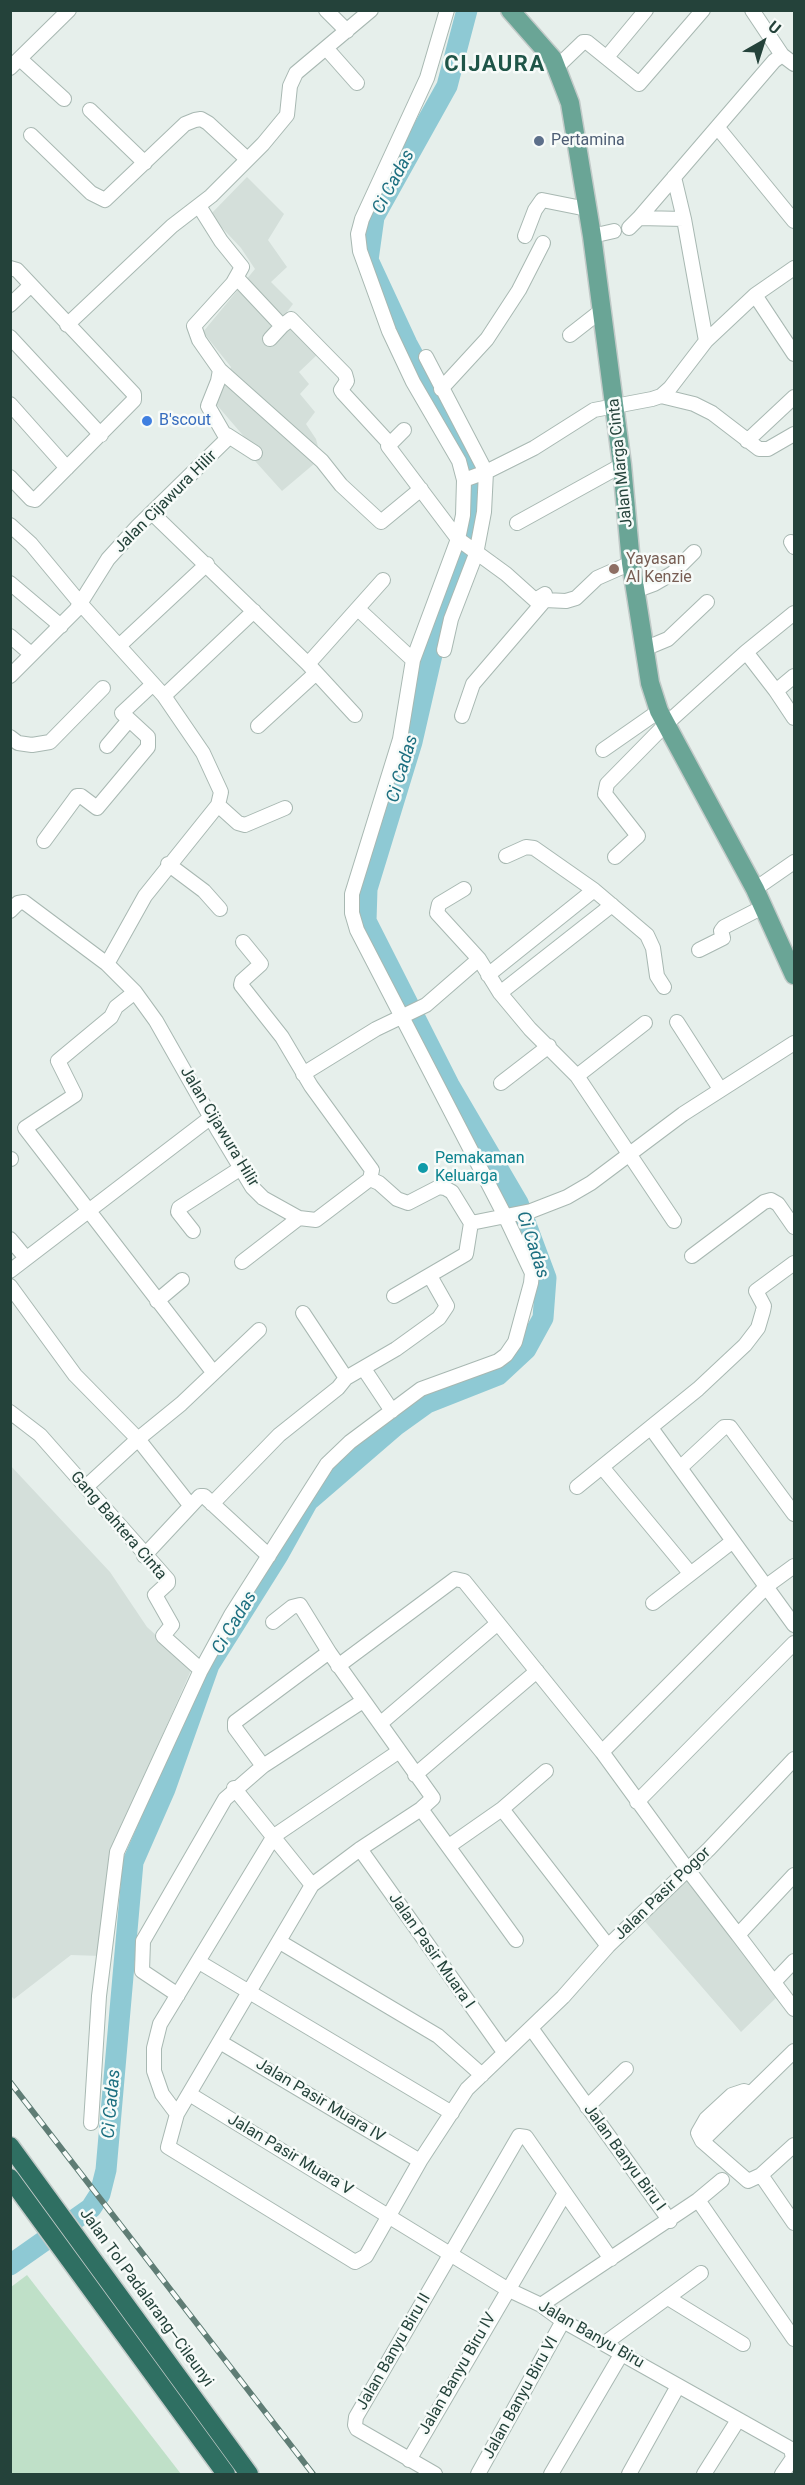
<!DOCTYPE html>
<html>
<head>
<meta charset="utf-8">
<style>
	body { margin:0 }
	#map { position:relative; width:805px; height:2485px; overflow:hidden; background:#e6efeb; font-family:Roboto,sans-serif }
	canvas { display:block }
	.frame { position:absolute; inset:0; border:12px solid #24423a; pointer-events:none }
	.north { position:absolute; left:733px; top:12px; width:60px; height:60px; -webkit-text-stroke:4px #f7fbf9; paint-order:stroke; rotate:39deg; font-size:16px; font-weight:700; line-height:24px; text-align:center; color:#24423a }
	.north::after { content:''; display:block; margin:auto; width:21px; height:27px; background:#24423a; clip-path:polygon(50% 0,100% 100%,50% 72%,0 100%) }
</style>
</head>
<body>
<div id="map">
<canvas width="805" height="2485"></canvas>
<div class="frame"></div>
<div class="north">U</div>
</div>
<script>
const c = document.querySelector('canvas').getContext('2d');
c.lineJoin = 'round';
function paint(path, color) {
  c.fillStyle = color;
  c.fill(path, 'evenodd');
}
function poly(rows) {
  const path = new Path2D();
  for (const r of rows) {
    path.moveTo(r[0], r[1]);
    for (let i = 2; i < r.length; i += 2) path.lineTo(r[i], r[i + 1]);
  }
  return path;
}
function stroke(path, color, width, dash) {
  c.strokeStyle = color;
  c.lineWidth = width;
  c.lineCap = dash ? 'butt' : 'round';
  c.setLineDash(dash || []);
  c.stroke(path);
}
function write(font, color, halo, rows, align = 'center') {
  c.font = font + ' Roboto,sans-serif';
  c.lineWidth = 5;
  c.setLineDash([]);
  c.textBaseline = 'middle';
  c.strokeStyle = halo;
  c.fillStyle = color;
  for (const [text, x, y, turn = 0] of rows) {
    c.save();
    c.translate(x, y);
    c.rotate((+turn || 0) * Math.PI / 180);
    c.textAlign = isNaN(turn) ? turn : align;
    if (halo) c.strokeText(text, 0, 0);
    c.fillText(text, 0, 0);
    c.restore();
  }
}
paint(poly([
	[247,177,284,214,268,240,287,267,271,282,293,304,287,312,314,343,319,353,299,372,309,384,300,394,315,412,306,424,316,439,321,458,282,491,255,461,259,454,216,404,231,367,203,332,255,269,241,248,210,215],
	[10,1465,110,1572,147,1627,192,1668,133,1802,101,1956,71,1955,14,1999,10,1995],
	[687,1878,778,1996,741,2032,642,1918]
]), '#d4dfda');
paint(poly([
	[27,2275,181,2474,11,2474,11,2287]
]), '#bfe0c8');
stroke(poly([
	[10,2265,91,2208,100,2194,106,2170,133,1862,165,1789,209,1665,278,1555,308,1501,395,1426,427,1403,498,1375,526,1349,543,1318,546,1278,518,1203,449,1085,366,921,367,889,412,742,437,633,463,552,480,479,407,344,368,260,374,217,447,86,467,10]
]), '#8ec9d4', 21);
const street = poly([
	[326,10,347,31],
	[752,10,782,55],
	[326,48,357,83],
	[607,57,646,10],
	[20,59,64,99],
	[557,67,583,42,587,42,639,84,703,10],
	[10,68,69,10],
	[90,110,145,163],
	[718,128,794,221],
	[31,135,91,193,105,200,185,124,195,120,201,119,208,123,247,159],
	[639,218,774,61,782,55,794,64],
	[629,228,639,218,684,219,674,177],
	[525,236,535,210,542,200,587,209],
	[592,236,614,231],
	[10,268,17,270,134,394,134,400,35,500,31,499,10,477],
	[794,268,755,295,794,354],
	[237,278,282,326,291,319,345,374,347,381,341,390,343,393,390,444,388,446,458,539,506,574,535,600,545,594],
	[10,305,30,286],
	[67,325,172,226,211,196,263,144,287,115,290,86,296,73,371,10],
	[570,335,602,310],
	[10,337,101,435],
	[270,339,282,326],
	[706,341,755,295],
	[426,357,486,472,484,512,476,554,451,619,444,650],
	[220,370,322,461,341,485,381,522,421,489],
	[441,389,487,339,519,290,543,243],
	[661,396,694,404,712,413,759,449,768,449,794,434],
	[10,404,67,468],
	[227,435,255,453],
	[747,441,794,397],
	[390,444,404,430],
	[464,480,486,472,534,448,594,410,652,399,661,396,670,388,706,341,684,219],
	[152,513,308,664,355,715],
	[517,523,622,465],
	[10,525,31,544,80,603,164,696,203,753,221,792,218,805,145,896,107,964,135,992,156,1021,219,1132,252,1187,263,1198,299,1218,316,1220,370,1179,379,1183,397,1199,408,1203,439,1187,445,1188,452,1192,471,1223,531,1211,567,1197,591,1183,683,1114,794,1043],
	[791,542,794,547],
	[10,583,61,626],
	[635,591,654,584,673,573,694,552],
	[358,609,413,660],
	[10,636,31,654],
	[119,646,207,564],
	[644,649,668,639,707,602],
	[746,652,776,691],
	[308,664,383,580],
	[10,676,76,610,108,559,138,526,227,439,208,406,218,381,220,370,199,340,194,326,233,283,242,267,221,241,199,206],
	[794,676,776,691,794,718],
	[164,696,254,611],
	[462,716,473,684,545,600,566,601,576,598,597,578,631,563],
	[258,726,316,673],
	[10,737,18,743,32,745,50,742,103,688],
	[107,746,129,720],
	[603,750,659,711],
	[218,805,238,823,245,825,285,808],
	[44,841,77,796,81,796,97,808,148,747,148,737,122,713,152,685],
	[615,857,638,836,605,794,607,784,665,725,746,652,794,613],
	[168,864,204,891,220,909],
	[464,889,439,904,437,913,479,959,500,993,530,1029,577,1076,674,1221],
	[755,889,794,862],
	[594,890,647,935,653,948,657,976,664,987],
	[10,911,18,903,24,902,107,964],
	[243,942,261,964,242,981,241,985,282,1037,311,1086,372,1170,370,1179],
	[699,950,723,938,721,931,724,927,763,907],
	[488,975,594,890,534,848,526,847,506,856],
	[135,992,116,1007,111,1017,58,1061,75,1095,25,1128,213,1372],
	[500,993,612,905],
	[677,1022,720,1089],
	[303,1074,376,1029,426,1005,479,959],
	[577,1076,645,1023],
	[501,1083,549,1046],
	[10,1159,11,1159],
	[193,1231,178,1212,179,1208,241,1168],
	[10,1239,26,1258],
	[692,1256,764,1202,771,1200,778,1204,794,1227],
	[242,1262,299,1218],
	[10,1271,210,1118],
	[10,1286,75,1375,138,1439,190,1505],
	[394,1296,466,1254,471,1223],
	[157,1301,182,1280],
	[303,1313,346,1378],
	[364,1369,392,1411],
	[10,1412,40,1435,168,1580,168,1583,155,1595,172,1625,163,1636,201,1670],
	[651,1428,794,1625],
	[602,1467,690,1573],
	[681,1467,724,1427,730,1427,794,1514],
	[87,1486,138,1439,181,1404,259,1330],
	[577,1487,698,1389,745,1345,758,1328,763,1311,764,1306,756,1291,794,1263],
	[212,1504,279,1435,338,1388,346,1378,396,1349,439,1318,447,1306,430,1276],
	[144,1556,200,1496,204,1496,269,1556],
	[653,1603,733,1541],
	[273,1622,292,1607,300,1605,329,1652],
	[338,1666,455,1579,464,1581,602,1752,688,1870,738,1935],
	[381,1723,498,1623],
	[602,1752,768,1585,794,1566],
	[263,1766,235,1728,235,1722,329,1652,433,1798,421,1809,360,1849,312,1885,177,2114,168,2147,355,2262,366,2256,420,2161,467,2089,563,1997,608,1946,709,1849,794,1759],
	[415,1775,537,1671],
	[234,1788,312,1885],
	[637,1802,794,1643],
	[421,1809,516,1940],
	[502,1809,546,1771],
	[449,1846,502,1809,608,1946],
	[360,1849,504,2052],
	[794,1875,738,1935,794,2009],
	[280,1942,438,2036,482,2075],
	[199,1962,452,2113],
	[774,1982,794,1961],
	[178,1995,142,1971,143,1941,225,1799,263,1766,363,1701],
	[531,2028,670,2221],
	[220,2042,420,2161],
	[794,2051,702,2141,748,2181,761,2175,794,2145],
	[191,2095,507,2289,541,2305,563,2321,791,2449,793,2458,782,2474],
	[587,2107,626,2069],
	[177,2114,162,2094,154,2071,154,2048,160,2024,274,1836,398,1752],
	[91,2123,99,1996,117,1852,200,1672,231,1615,327,1464,350,1442,421,1389,498,1361,506,1355,515,1342,531,1283,532,1273,505,1216,357,930,352,913,352,894,400,739,413,660,458,539,463,515,464,480,459,461,413,382,389,331,360,251,358,234,362,219,427,78,447,10],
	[702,2141,698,2133,706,2119,732,2095,744,2091,750,2093],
	[761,2175,794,2223],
	[698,2200,722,2180],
	[668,2298,743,2344],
	[541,2305,698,2200,794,2339],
	[605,2343,701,2273],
	[409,2460,565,2193],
	[435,2474,357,2429,355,2425,356,2417,519,2136,526,2137,611,2259],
	[478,2474,563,2321],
	[551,2474,622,2353],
	[629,2474,678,2386],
	[704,2474,738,2420]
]);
const primary = poly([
	[510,10,553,59,570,103,592,236,622,465,631,563,650,683,659,711,755,889,794,975]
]);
const highway = poly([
	[10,2146,249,2474],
	[10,2178,226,2474]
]);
stroke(street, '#a8b8b2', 16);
stroke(primary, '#c2cac8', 21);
stroke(highway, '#c2cac8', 21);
stroke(street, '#fff', 14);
stroke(primary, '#6aa596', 18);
stroke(highway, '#2f6f62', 18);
const rail = poly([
	[10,2082,313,2474]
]);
stroke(rail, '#5f7d75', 6);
stroke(rail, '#f7fbf9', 4, [11]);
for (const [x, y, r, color] of [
	[539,141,6,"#5c6f8a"],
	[147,421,6,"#3f7fe0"],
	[614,569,6,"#8d6e63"],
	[423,1168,6,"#0f9aa8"]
]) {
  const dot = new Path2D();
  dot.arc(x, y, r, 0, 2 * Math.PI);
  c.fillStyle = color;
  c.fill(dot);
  stroke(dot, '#f7fbf9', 2);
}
write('16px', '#4e5e75', '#f7fbf9', [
	["Pertamina",551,141]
], 'left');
write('16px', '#366cbe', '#f7fbf9', [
	["B'scout",159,421]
], 'left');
write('16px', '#24423a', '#f7fbf9', [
	["Jalan Marga Cinta",621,463,-96],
	["Jalan Cijawura Hilir",166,502,-45],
	["Jalan Cijawura Hilir",219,1127,59],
	["Gang Bahtera Cinta",118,1526,49],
	["Jalan Pasir Pogor",663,1894,-44],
	["Jalan Pasir Muara I",431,1951,55],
	["Jalan Pasir Muara IV",320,2101,31],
	["Jalan Pasir Muara V",290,2155,31],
	["Jalan Banyu Biru I",624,2158,54],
	["Jalan Tol Padalarang–Cileunyi",146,2298,54],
	["Jalan Banyu Biru",591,2335,30],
	["Jalan Banyu Biru II",394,2352,-60],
	["Jalan Banyu Biru IV",458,2374,-60],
	["Jalan Banyu Biru VI",521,2398,-61]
]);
write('16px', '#785e54', '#f7fbf9', [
	["Yayasan",626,560],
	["Al Kenzie",626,578]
], 'left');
write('16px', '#0d838f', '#f7fbf9', [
	["Pemakaman",435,1159],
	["Keluarga",435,1177]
], 'left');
write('italic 18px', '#1c6f80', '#f7fbf9', [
	["Ci Cadas",394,182,-62],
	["Ci Cadas",403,769,-73],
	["Ci Cadas",532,1245,72],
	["Ci Cadas",235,1623,-59],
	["Ci Cadas",112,2104,-85]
]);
c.letterSpacing = '1.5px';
write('bold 22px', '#1f5548', '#f7fbf9', [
	["CIJAURA",495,65]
]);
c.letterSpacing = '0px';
</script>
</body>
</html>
